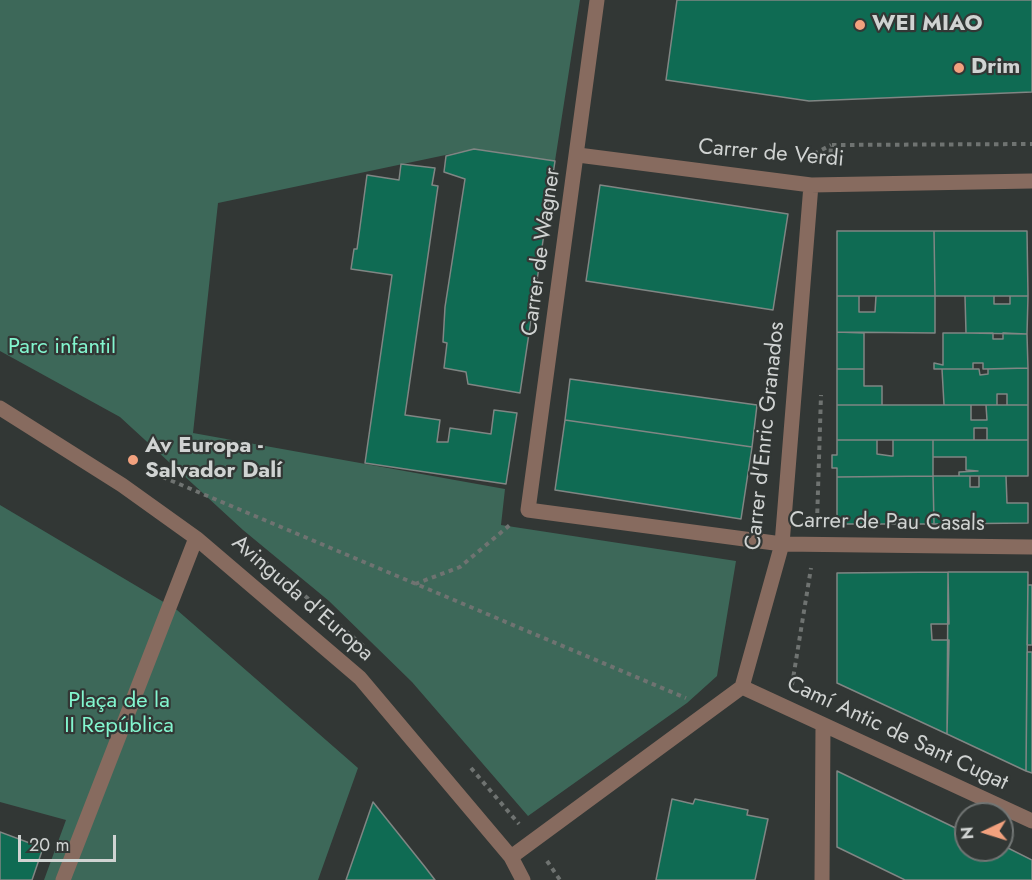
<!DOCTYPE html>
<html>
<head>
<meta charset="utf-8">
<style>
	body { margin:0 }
	#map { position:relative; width:1032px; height:880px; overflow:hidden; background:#323735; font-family:Jost,sans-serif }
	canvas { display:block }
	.north { position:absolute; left:954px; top:802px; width:60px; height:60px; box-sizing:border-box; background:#323735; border:2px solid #717574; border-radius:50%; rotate:266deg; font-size:16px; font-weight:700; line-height:24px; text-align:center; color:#d0d3d2 }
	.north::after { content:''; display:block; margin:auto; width:21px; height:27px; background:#f2a17e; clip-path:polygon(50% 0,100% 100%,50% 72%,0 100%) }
	.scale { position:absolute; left:18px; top:835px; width:98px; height:27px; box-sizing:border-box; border:3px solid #d0d3d2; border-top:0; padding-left:8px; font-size:18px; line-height:21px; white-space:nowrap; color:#d0d3d2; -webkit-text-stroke:4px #323735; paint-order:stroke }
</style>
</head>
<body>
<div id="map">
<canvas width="1032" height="880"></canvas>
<div class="north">N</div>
<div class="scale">20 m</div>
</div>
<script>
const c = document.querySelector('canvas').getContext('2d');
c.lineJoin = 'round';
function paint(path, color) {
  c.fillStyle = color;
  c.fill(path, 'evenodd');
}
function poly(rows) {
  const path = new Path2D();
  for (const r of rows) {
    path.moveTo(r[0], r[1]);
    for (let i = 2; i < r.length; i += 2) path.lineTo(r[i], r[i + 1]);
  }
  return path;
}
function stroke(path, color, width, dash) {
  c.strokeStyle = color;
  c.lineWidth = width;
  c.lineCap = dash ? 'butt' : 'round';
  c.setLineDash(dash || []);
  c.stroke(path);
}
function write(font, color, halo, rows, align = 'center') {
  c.font = font + ' Jost,sans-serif';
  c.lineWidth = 4.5;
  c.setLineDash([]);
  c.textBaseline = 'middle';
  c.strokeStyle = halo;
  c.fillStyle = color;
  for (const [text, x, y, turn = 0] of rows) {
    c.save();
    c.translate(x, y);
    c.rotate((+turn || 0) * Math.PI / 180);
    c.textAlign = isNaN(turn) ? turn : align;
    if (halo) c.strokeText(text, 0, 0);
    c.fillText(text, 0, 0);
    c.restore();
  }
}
paint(poly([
	[0,0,580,0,555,161,474,149,218,203,193,433,505,489,501,525,736,561,717,676,687,703,528,816,412,682,329,601,243,530,120,417,0,351],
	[0,505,177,610,358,768,318,880,44,880,66,820,0,802]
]), '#3d6859');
const building = poly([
	[677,0,1032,0,1032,92,809,101,666,80,677,0],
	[474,149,555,161,520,393,468,384,466,372,444,368,447,343,443,342,445,307,465,179,444,172,446,156,474,149],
	[401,164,435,168,432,185,438,186,405,415,440,420,437,442,448,442,450,428,491,434,494,410,517,413,506,484,365,463,392,275,351,269,354,249,357,249,367,175,399,180,401,164],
	[600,185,788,214,773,310,586,281,600,185],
	[837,231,934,231,935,296,837,296,837,231],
	[934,231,1027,231,1028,296,935,296,934,231],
	[837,296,859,296,859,312,875,312,876,296,935,296,935,333,837,332,837,296],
	[965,296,994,296,994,304,1010,304,1010,296,1028,296,1027,334,966,333,965,296],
	[837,332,864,333,864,369,837,369,837,332],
	[943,333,993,333,993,339,1003,339,1003,333,1027,334,1028,368,983,369,983,363,973,363,973,369,934,369,934,363,943,365,943,333],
	[1028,368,1028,405,1007,405,1007,394,997,394,997,405,944,405,942,369,979,369,980,375,988,374,988,369,1028,368],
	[837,369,864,369,864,386,882,386,882,405,837,405,837,369],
	[570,379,757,405,752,447,565,420,570,379],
	[837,405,971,405,971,420,987,420,986,405,1028,405,1028,440,987,440,987,428,974,428,974,440,837,440,837,405],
	[565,420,752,447,741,519,555,490,565,420],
	[837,440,877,440,877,454,891,456,893,456,893,440,933,440,933,476,837,477,837,468,832,468,832,455,837,455,837,440],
	[933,440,1028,440,1028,476,959,476,959,472,978,471,966,470,966,457,933,457,933,440],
	[933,476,934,524,837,524,837,477,933,476],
	[933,476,970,476,970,487,979,487,979,476,1006,476,1007,503,1028,503,1028,523,934,524,933,476],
	[948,572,1028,572,1026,771,947,734,948,572],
	[948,572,949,624,931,624,932,640,949,640,947,734,837,683,837,573,948,572],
	[1028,585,1032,585,1032,645,1027,645,1028,585],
	[1027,652,1032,652,1032,773,1026,771,1027,652],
	[837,771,966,833,966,850,1002,850,1002,845,1032,860,1032,880,905,880,837,847,837,771],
	[672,799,693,804,695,799,748,810,747,815,768,819,755,880,656,880,672,799],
	[373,802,425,867,435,880,346,880,373,802],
	[0,832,43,848,32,880,0,880,0,832]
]);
paint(building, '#0f6b53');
stroke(building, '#808684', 1.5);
stroke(poly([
	[806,158,831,145],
	[830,162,831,145,1032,144],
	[146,470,686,698],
	[817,522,821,395],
	[264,561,367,649],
	[415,584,460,567,511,524],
	[792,685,811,568],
	[471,768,519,824],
	[547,861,560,880]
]), '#6f7371', 4, [4.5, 4.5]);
stroke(poly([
	[597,0,528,510,782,544,1032,547],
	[578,155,811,185,1032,181],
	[0,408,122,485,196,538,360,678,511,857,523,880],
	[742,687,1032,821],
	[511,857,742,687,782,544,811,185],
	[63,880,196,538],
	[822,880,823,725]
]), '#876b5f', 15);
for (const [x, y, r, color] of [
	[860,25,6,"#f2a17e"],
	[959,68,6,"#f2a17e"],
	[133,460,6,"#f2a17e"]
]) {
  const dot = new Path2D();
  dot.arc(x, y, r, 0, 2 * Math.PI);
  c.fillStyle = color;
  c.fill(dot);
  stroke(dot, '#323735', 2);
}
write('bold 22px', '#d0d3d2', '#323735', [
	["WEI MIAO",872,25],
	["Drim",971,68],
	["Av Europa -",145,447],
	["Salvador Dalí",145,472]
], 'left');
write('22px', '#d0d3d2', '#323735', [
	["Carrer de Verdi",771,154,5],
	["Carrer de Wagner",542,252,-82],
	["Carrer d'Enric Granados",766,436,-84],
	["Carrer de Pau Casals",887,523,1],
	["Avinguda d'Europa",302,599,41],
	["Camí Antic de Sant Cugat",897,734,25]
]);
write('22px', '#83f6cf', '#323735', [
	["Parc infantil",62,348],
	["Plaça de la",119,702],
	["II República",119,727]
]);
</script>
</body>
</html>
